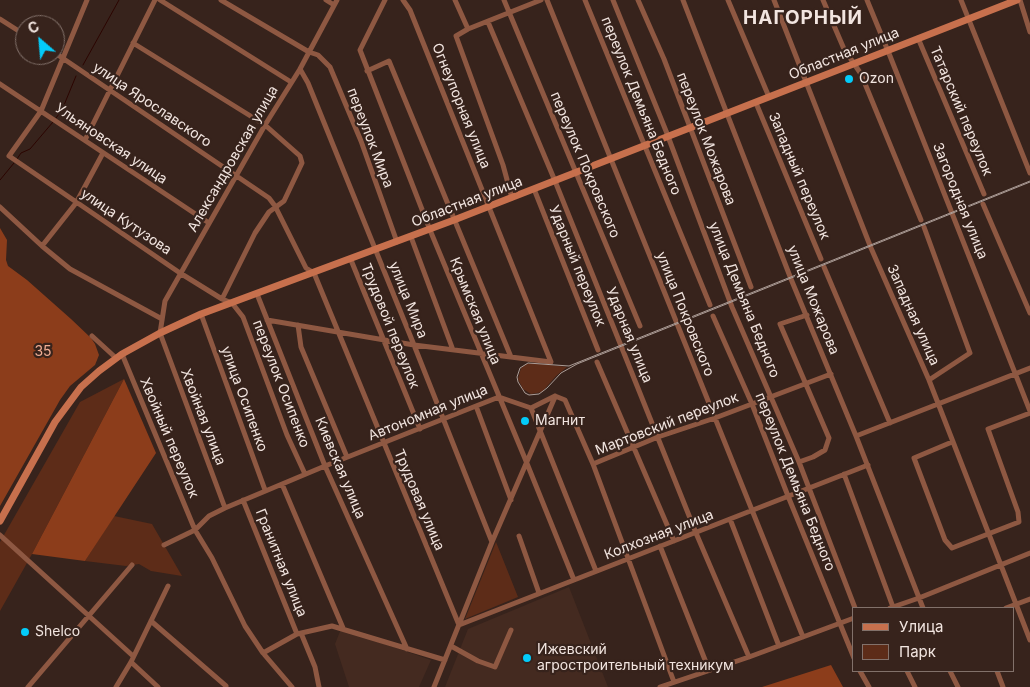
<!DOCTYPE html>
<html>
<head>
<meta charset="utf-8">
<style>
	body { margin:0 }
	#map { position:relative; width:1030px; height:687px; overflow:hidden; background:#37231c; font-family:Inter,sans-serif }
	canvas { display:block }
	.legend { position:absolute; left:852px; top:607px; width:162px; height:65px; box-sizing:border-box; background:#37231c; border:1px solid #82716a; margin:0; padding:6px 9px; list-style:none; font-size:15px; color:#f2e5e0 }
	.legend li { display:flex; align-items:center; gap:10px; height:25px }
	.legend b { width:25px; border:1px solid #82716a }
	.north { position:absolute; left:15px; top:15px; width:50px; height:50px; box-sizing:border-box; background:#37231c; border:1px solid #82716a; border-radius:50%; rotate:333deg; font-size:14px; font-weight:700; line-height:20px; text-align:center; color:#f2e5e0 }
	.north::after { content:''; display:block; margin:auto; width:18px; height:22px; background:#03cbf9; clip-path:polygon(50% 0,100% 100%,50% 72%,0 100%) }
</style>
</head>
<body>
<div id="map">
<canvas width="1030" height="687"></canvas>
<ul class="legend">
<li><b style="height:6px;background:#c7704d"></b>Улица</li>
<li><b style="height:14px;background:#5d2c18"></b>Парк</li>
</ul>
<div class="north">С</div>
</div>
<script>
const c = document.querySelector('canvas').getContext('2d');
c.lineJoin = 'round';
function paint(path, color) {
  c.fillStyle = color;
  c.fill(path, 'evenodd');
}
function poly(rows) {
  const path = new Path2D();
  for (const r of rows) {
    path.moveTo(r[0], r[1]);
    for (let i = 2; i < r.length; i += 2) path.lineTo(r[i], r[i + 1]);
  }
  return path;
}
function stroke(path, color, width, dash) {
  c.strokeStyle = color;
  c.lineWidth = width;
  c.lineCap = dash ? 'butt' : 'round';
  c.setLineDash(dash || []);
  c.stroke(path);
}
function write(font, color, halo, rows, align = 'center') {
  c.font = font + ' Inter,sans-serif';
  c.lineWidth = 4.5;
  c.setLineDash([]);
  c.textBaseline = 'middle';
  c.strokeStyle = halo;
  c.fillStyle = color;
  for (const [text, x, y, turn = 0] of rows) {
    c.save();
    c.translate(x, y);
    c.rotate((+turn || 0) * Math.PI / 180);
    c.textAlign = isNaN(turn) ? turn : align;
    if (halo) c.strokeText(text, 0, 0);
    c.fillText(text, 0, 0);
    c.restore();
  }
}
paint(poly([
	[569,587,608,687,445,687,468,629],
	[341,629,431,660,419,687,349,687,335,644]
]), '#442a20');
paint(poly([
	[532,363,567,367,556,376,542,392,531,394,523,389,518,379,521,368,526,364],
	[124,379,32,554,0,611,0,542,80,402],
	[114,516,152,524,182,576,151,571,139,564,126,566,85,561],
	[496,542,518,597,465,619]
]), '#5d2c18');
paint(poly([
	[0,228,7,240,6,260,8,266,27,280,71,319,91,338,95,344,99,355,95,365,70,386,60,400,0,506],
	[124,379,156,453,85,561,32,554],
	[831,665,843,687,762,687]
]), '#8c3d1b');
stroke(poly([
	[83,65,119,0],
	[56,118,62,110,76,76],
	[17,159,21,153,30,149,53,122],
	[0,180,14,163]
]), '#2c0500', 1);
stroke(poly([
	[87,0,41,111,9,156,180,273,222,299,232,303,243,317,287,435,305,474],
	[160,0,291,82],
	[221,0,309,52,318,55,330,67,361,141,397,242],
	[326,0,334,5],
	[385,0,360,50,430,230,526,461,574,580],
	[455,0,468,29],
	[504,0,640,326],
	[547,0,803,637],
	[585,0,710,305],
	[613,0,666,131,732,307,799,462,855,608],
	[638,0,664,59,751,287],
	[683,0,791,279,856,436,923,608],
	[728,0,769,97],
	[774,0,871,248,929,380,1030,640],
	[823,0,844,49,861,74,921,220],
	[867,0,890,56,1030,411],
	[961,0,1030,173],
	[1020,0,1030,32],
	[0,19,25,35],
	[488,22,555,181,696,533,749,657],
	[918,38,984,194],
	[133,43,265,125,300,156,302,163,284,201,269,212,255,233,222,299],
	[55,53,269,198,275,206,306,268,314,273,459,625],
	[300,69,308,83,414,345,492,542],
	[367,71,389,61,511,357],
	[0,84,209,223],
	[756,103,821,259],
	[85,140,155,0],
	[534,189,598,350],
	[512,198,503,165,456,36,468,29,541,0],
	[983,204,1030,313],
	[0,207,42,246,70,269,162,319],
	[924,227,970,353,929,380],
	[411,237,453,350],
	[42,246,76,203,103,153],
	[351,260,420,429],
	[824,267,890,423],
	[257,294,325,466,407,649],
	[201,314,265,490],
	[713,316,752,404,788,496,854,658],
	[267,320,414,345,551,362,410,10,403,0],
	[298,325,301,347,347,457],
	[92,336,116,358],
	[122,354,195,530,212,558,245,626,263,653,292,687],
	[597,362,674,541],
	[555,396,565,400,593,464,674,682],
	[476,406,511,500],
	[531,408,596,571],
	[856,436,1030,368],
	[952,442,914,458,945,540,952,548,1019,522,1018,512,988,429,1030,413],
	[799,462,813,457,825,450,829,438,780,324,807,315],
	[593,464,658,437,715,418,831,374],
	[844,474,893,607],
	[282,484,343,628],
	[243,500,297,634],
	[225,508,160,333,165,301,265,125,300,69,337,0],
	[730,519,779,646],
	[0,535,133,656],
	[519,536,539,593],
	[164,545,195,530,209,516,225,508,325,466,476,406,499,397,531,408,555,396],
	[660,546,709,670],
	[890,608,919,598,1030,553],
	[1006,608,1030,599],
	[151,621,226,686],
	[459,625,868,465],
	[301,633,315,667,319,687],
	[451,646,478,661,495,667,511,630],
	[263,653,297,634,332,626,445,660],
	[131,662,158,687],
	[860,671,869,687],
	[907,671,915,687],
	[950,671,958,687],
	[997,671,1003,687],
	[28,687,132,565],
	[116,687,131,662,168,586],
	[434,687,492,542,555,397],
	[660,687,749,657,854,618]
]), '#8e5842', 5);
stroke(poly([
	[0,521,55,422,81,387,99,371,122,354,160,333,201,314,454,220,1017,0]
]), '#c7704d', 7);
stroke(poly([
	[1030,181,569,366,528,363,520,368,517,377,518,382,525,393,529,395,539,394,547,388,561,373,577,364,1030,182]
]), '#ac9d97', 1);
for (const [x, y, r, color] of [
	[849,79,5,"#03cbf9"],
	[525,421,5,"#03cbf9"],
	[25,632,5,"#03cbf9"],
	[527,658,5,"#03cbf9"]
]) {
  const dot = new Path2D();
  dot.arc(x, y, r, 0, 2 * Math.PI);
  c.fillStyle = color;
  c.fill(dot);
  stroke(dot, '#37231c', 2);
}
write('14px', '#f2e5e0', '#37231c', [
	["Областная улица",844,54,-22],
	["улица Ярославского",152,105,34],
	["Огнеупорная улица",461,106,68],
	["переулок Демьяна Бедного",641,106,68],
	["Татарский переулок",961,111,67],
	["переулок Мира",370,138,69],
	["переулок Можарова",706,139,69],
	["Ульяновская улица",111,144,34],
	["Александровская улица",233,159,-60],
	["переулок Покровского",585,165,67],
	["Западный переулок",799,176,67],
	["Загородная улица",960,201,68],
	["Областная улица",467,202,-21],
	["улица Кутузова",126,222,34],
	["Ударный переулок",577,266,68],
	["улица Мира",408,300,68],
	["улица Демьяна Бедного",744,300,68],
	["улица Можарова",813,300,68],
	["Крымская улица",475,311,68],
	["улица Покровского",685,314,68],
	["Западная улица",913,315,66],
	["Трудовой переулок",390,326,68],
	["Ударная улица",629,335,68],
	["переулок Осипенко",281,384,69],
	["улица Осипенко",244,399,70],
	["Автономная улица",428,413,-22],
	["Хвойная улица",203,417,69],
	["Мартовский переулок",667,424,-21],
	["Хвойный переулок",169,438,67],
	["Киевская улица",340,468,67],
	["переулок Демьяна Бедного",795,482,68],
	["Трудовая улица",419,500,67],
	["Колхозная улица",659,535,-21],
	["Гранитная улица",281,563,68]
]);
write('14px', '#f2e5e0', '#37231c', [
	["Ozon",859,79],
	["Магнит",535,421],
	["Shelco",35,632],
	["Ижевский",537,650],
	["агростроительный техникум",537,666]
], 'left');
write('14px', '#f1ad93', '#37231c', [
	["35",43,352]
]);
c.letterSpacing = '1px';
write('bold 19px', '#f2e5e0', '#37231c', [
	["НАГОРНЫЙ",803,18]
]);
c.letterSpacing = '0px';
</script>
</body>
</html>
